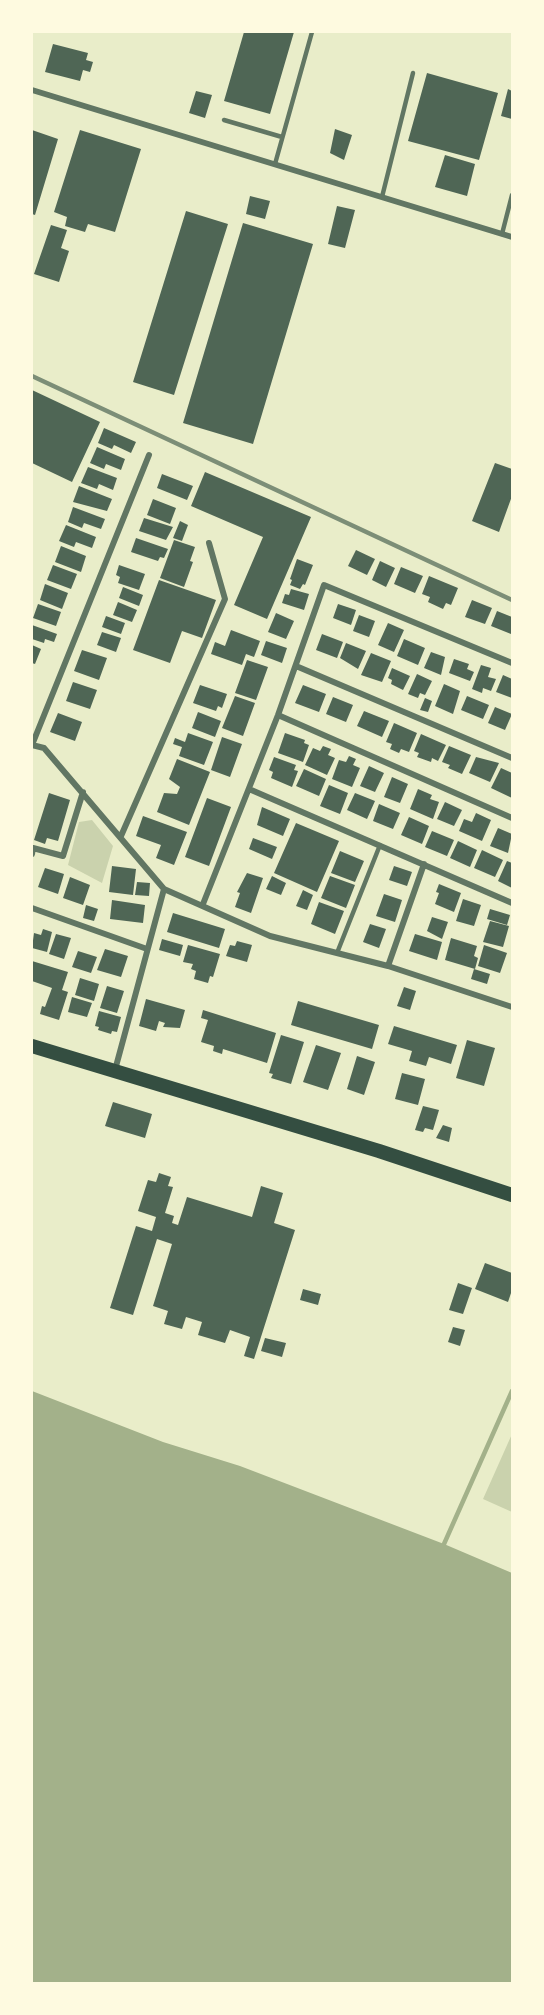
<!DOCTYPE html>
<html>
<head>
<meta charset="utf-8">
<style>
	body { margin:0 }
	#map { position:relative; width:544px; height:2015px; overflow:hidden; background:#e9edc9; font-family:"IBM Plex Sans",sans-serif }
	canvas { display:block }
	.frame { position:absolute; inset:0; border:33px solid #fefae0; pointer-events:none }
</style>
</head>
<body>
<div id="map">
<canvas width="544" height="2015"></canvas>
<div class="frame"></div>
</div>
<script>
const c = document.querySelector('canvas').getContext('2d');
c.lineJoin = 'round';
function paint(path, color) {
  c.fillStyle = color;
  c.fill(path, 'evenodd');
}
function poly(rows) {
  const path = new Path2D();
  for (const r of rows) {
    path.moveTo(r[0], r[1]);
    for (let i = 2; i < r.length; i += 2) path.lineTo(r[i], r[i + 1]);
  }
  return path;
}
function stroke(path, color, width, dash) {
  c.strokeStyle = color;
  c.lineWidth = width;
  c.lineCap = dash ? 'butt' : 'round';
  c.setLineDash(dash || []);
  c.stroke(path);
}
paint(poly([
	[92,820,113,846,102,883,68,865,79,822],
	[512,1434,512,1512,483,1499]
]), '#cad2ad');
paint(poly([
	[32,1391,163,1442,240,1466,444,1544,512,1573,512,1983,32,1983]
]), '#a3b18a');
stroke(poly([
	[444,1544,512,1391]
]), '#a3b18a', 4.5);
paint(poly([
	[244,32,294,32,270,114,224,101],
	[53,44,88,53,86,60,93,62,90,72,83,70,80,81,45,72],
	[427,73,498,93,479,160,408,141],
	[508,89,512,91,512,119,501,116],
	[196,91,212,95,205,118,189,113],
	[335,129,352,135,344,160,330,153],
	[32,130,58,139,35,215,32,214],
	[80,130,141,149,115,232,88,224,85,232,65,226,67,217,54,212],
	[445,155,475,164,467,196,435,187],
	[250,196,270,201,265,219,246,214],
	[337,206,355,210,345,248,328,244],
	[186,211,228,224,174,395,133,382],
	[243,223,313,244,253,444,183,423],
	[51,225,67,230,61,248,69,251,59,282,34,274],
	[32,390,100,422,72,482,32,463],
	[104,428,136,442,131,453,114,445,112,449,98,443],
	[97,447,125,459,121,470,106,464,104,469,90,463],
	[495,463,512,469,512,496,499,532,472,521],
	[88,467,117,478,113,490,99,484,97,489,81,483],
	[205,472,311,517,267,619,234,605,263,537,191,506],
	[162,474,193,486,187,500,157,488],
	[79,486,112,499,107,511,73,502],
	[153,499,176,508,170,524,147,515],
	[73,507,105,519,101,529,84,523,82,528,68,522],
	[144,518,173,527,166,540,139,531],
	[180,521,188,525,182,541,173,538],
	[66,525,96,537,92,548,76,542,74,547,59,541],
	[136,538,168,549,164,558,160,557,158,561,131,552],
	[174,540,195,547,190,561,193,562,184,587,160,578],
	[61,546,86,556,81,572,55,562],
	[356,550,375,559,367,575,348,566],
	[297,559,313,565,305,585,303,584,300,589,290,585,292,580,290,579],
	[380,561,395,568,386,587,372,580],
	[53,565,77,574,71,589,47,580],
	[119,565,145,574,139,590,118,583,120,577,116,575],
	[401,567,423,576,415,593,394,584],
	[429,576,458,588,451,605,446,603,443,609,428,602,430,597,422,594],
	[159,580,216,600,202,638,182,631,170,663,133,650],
	[45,584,68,593,62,609,40,600],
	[123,587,143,595,139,606,119,598],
	[291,589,309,594,304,610,282,603,285,594,289,595],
	[472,600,492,608,485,624,465,617],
	[118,602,137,610,132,622,113,615],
	[38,604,61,612,56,626,33,618],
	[338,604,356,610,351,625,333,618],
	[497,611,512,617,511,634,491,626],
	[276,613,294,621,286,639,268,632],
	[359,615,375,621,369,637,353,631],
	[106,616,125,623,121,634,102,627],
	[388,623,404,630,394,652,378,645],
	[32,625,57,634,54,642,45,639,44,643,32,639],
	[231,630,260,641,254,657,246,654,242,665,211,654,215,642,225,646],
	[102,632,121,638,116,652,97,645],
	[322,634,343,642,337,658,316,650],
	[404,639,425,648,418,665,397,656],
	[266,641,287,648,282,663,261,655],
	[346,643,366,651,358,669,340,658],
	[32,645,41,649,35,664,32,663],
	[82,650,107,658,99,680,74,671],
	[431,652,445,657,441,675,424,668],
	[371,653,391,661,382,682,361,675],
	[454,659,469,664,467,669,474,672,470,681,449,673],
	[247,660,268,667,256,700,235,693],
	[481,665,491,668,488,677,496,679,491,691,483,688,482,693,472,689],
	[392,668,410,676,403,690,391,684,392,680,388,678],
	[417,674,432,681,425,695,420,693,418,698,408,694],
	[503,675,512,679,512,698,496,692],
	[73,682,97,690,90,709,66,701],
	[444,684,460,691,453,714,435,706],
	[200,685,227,694,222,708,218,706,216,711,193,703],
	[303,685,326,694,319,712,295,703],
	[235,696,255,703,243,736,222,728],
	[467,696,489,705,483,719,461,710],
	[333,697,353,705,346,722,326,714],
	[425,698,432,701,428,712,420,710],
	[495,707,512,714,505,730,488,723],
	[364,711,389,721,382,737,357,726],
	[198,712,221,721,215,737,192,728],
	[58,713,82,722,75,741,50,732],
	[394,723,417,733,409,752,401,749,399,753,390,749,392,744,386,742],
	[188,733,213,742,204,765,179,756,182,747,173,744,175,738,185,742],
	[285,733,305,740,304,743,309,745,303,762,278,753],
	[421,734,446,745,438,761,432,758,431,762,417,757,419,753,414,751],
	[222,737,242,744,230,777,211,770],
	[323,746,331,749,328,755,335,758,327,775,305,765,313,748,320,751],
	[449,746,471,755,462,774,448,768,450,765,442,762],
	[349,756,356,759,353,765,360,768,352,787,332,779,339,760,346,762],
	[274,757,296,765,294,770,298,771,292,787,271,778,273,772,269,770],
	[476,757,499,763,490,782,469,773],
	[177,759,210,772,189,825,157,812,164,793,177,794,180,787,169,779],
	[369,766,384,773,375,792,360,786],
	[501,768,512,773,512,798,491,788],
	[304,769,326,779,319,796,296,786],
	[392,777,408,784,400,803,384,797],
	[329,785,348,793,340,814,320,806],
	[418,789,432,795,430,799,439,802,433,819,410,809],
	[49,793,70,800,58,841,47,838,45,844,34,840],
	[355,793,375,801,367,819,347,810],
	[207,798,231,807,209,866,185,857],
	[445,802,462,810,454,826,437,819],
	[379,804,400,813,393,829,373,821],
	[262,807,290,819,283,836,257,825],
	[476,813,491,820,482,841,459,831,464,819,472,822],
	[143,816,187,832,174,865,156,858,161,845,136,836],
	[409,817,429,826,422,844,401,835],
	[296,823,339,841,317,892,274,873],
	[498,828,512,834,508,853,490,846],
	[432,831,454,840,447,856,425,847],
	[253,838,277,847,272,859,249,849],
	[458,841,477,850,470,867,450,858],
	[482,850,503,860,495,877,474,868],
	[340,851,364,861,355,882,331,873],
	[507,861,512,863,512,888,498,881],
	[112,866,136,869,133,895,109,892],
	[394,866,412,872,407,886,389,880],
	[45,868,64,874,58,894,38,887],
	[247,873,263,878,251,913,235,907,240,893,237,892],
	[272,876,286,883,281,895,266,889],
	[330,876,355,885,346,908,321,898],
	[70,877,90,885,83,905,63,898],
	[137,882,150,883,149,896,135,895],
	[439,884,461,893,454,912,435,904,439,893,436,892],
	[303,890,313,895,307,910,296,906],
	[384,894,402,900,395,922,376,916],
	[463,899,481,905,474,926,456,921],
	[112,900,145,905,143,923,110,919],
	[319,902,344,911,335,934,311,924],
	[86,905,98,909,94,921,83,918],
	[490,909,510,915,507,925,487,919],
	[173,913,225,929,219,948,167,932],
	[432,917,448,922,442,939,427,931],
	[490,921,509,926,503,947,483,942],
	[370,924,386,929,379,948,363,942],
	[43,929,52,932,47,952,32,948,34,933,41,935],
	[56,934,71,938,64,959,49,954],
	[415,934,442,942,437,960,409,951],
	[451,938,477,946,474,956,478,958,475,969,445,960],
	[162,939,183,945,180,956,159,950],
	[237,941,252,945,247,962,226,956,230,945,235,946],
	[188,945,220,954,213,977,210,976,208,983,194,979,196,971,191,969,193,964,183,962],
	[484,945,507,953,500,973,478,966],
	[105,949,128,956,121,977,97,970],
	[78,951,97,957,91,973,72,967],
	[32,961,68,972,62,990,68,992,59,1020,40,1014,42,1006,45,1007,52,988,32,981],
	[474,969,490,974,487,984,471,979],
	[80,978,99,984,94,1001,75,995],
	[107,986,124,991,117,1013,100,1008],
	[404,987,416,991,410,1010,397,1006],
	[72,997,92,1003,87,1017,68,1012],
	[146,999,185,1010,180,1028,163,1027,165,1023,159,1021,156,1031,139,1026],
	[298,1001,379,1025,372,1049,291,1025],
	[203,1010,276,1033,267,1063,223,1049,222,1054,213,1051,214,1046,201,1042,208,1020,201,1018],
	[99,1011,121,1017,117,1032,112,1031,111,1034,98,1030,99,1027,95,1026],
	[394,1026,457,1045,451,1064,429,1057,426,1066,409,1061,412,1051,388,1044],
	[281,1035,304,1042,291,1084,271,1078,273,1074,269,1073],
	[467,1040,495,1048,484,1086,456,1078],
	[316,1045,341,1053,328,1090,303,1082],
	[357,1056,375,1062,364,1095,347,1089],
	[402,1073,425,1079,418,1105,395,1099],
	[113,1102,152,1114,145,1138,105,1126],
	[423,1106,439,1110,433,1130,425,1128,423,1132,415,1130],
	[443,1125,452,1128,449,1142,436,1138],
	[159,1173,171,1177,168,1186,173,1187,165,1213,174,1216,172,1223,178,1225,187,1197,252,1217,261,1186,283,1193,274,1223,295,1230,254,1359,244,1356,250,1337,230,1330,225,1343,198,1335,202,1322,186,1317,182,1329,164,1324,168,1311,153,1306,172,1244,157,1239,133,1315,110,1308,136,1226,152,1231,156,1217,138,1211,148,1180,156,1182],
	[485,1263,512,1273,512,1290,508,1302,475,1289],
	[458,1283,472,1288,463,1314,449,1310],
	[303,1289,321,1294,318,1305,300,1300],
	[453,1327,465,1330,460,1346,448,1342],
	[265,1338,286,1343,282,1357,261,1351]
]), '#4f6655');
stroke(poly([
	[224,120,282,137],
	[275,164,312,32],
	[382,197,413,73],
	[502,234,512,195],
	[337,953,380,845]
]), '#617663', 4.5);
stroke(poly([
	[32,90,512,237],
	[296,666,512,758],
	[278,715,512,818],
	[32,745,44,748,164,889,270,936,388,966,512,1007],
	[32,745,149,455],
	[249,789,512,903],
	[121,836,225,599,209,543],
	[32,854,33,848,63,856,83,792],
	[203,904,278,715,324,585,512,663],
	[32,908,147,949],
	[388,966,424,864],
	[115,1070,164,889]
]), '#617663', 6);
stroke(poly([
	[32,1046,379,1151,512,1195]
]), '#344e41', 14);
stroke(poly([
	[32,376,512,600]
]), '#7c8e77', 4.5);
</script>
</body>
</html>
